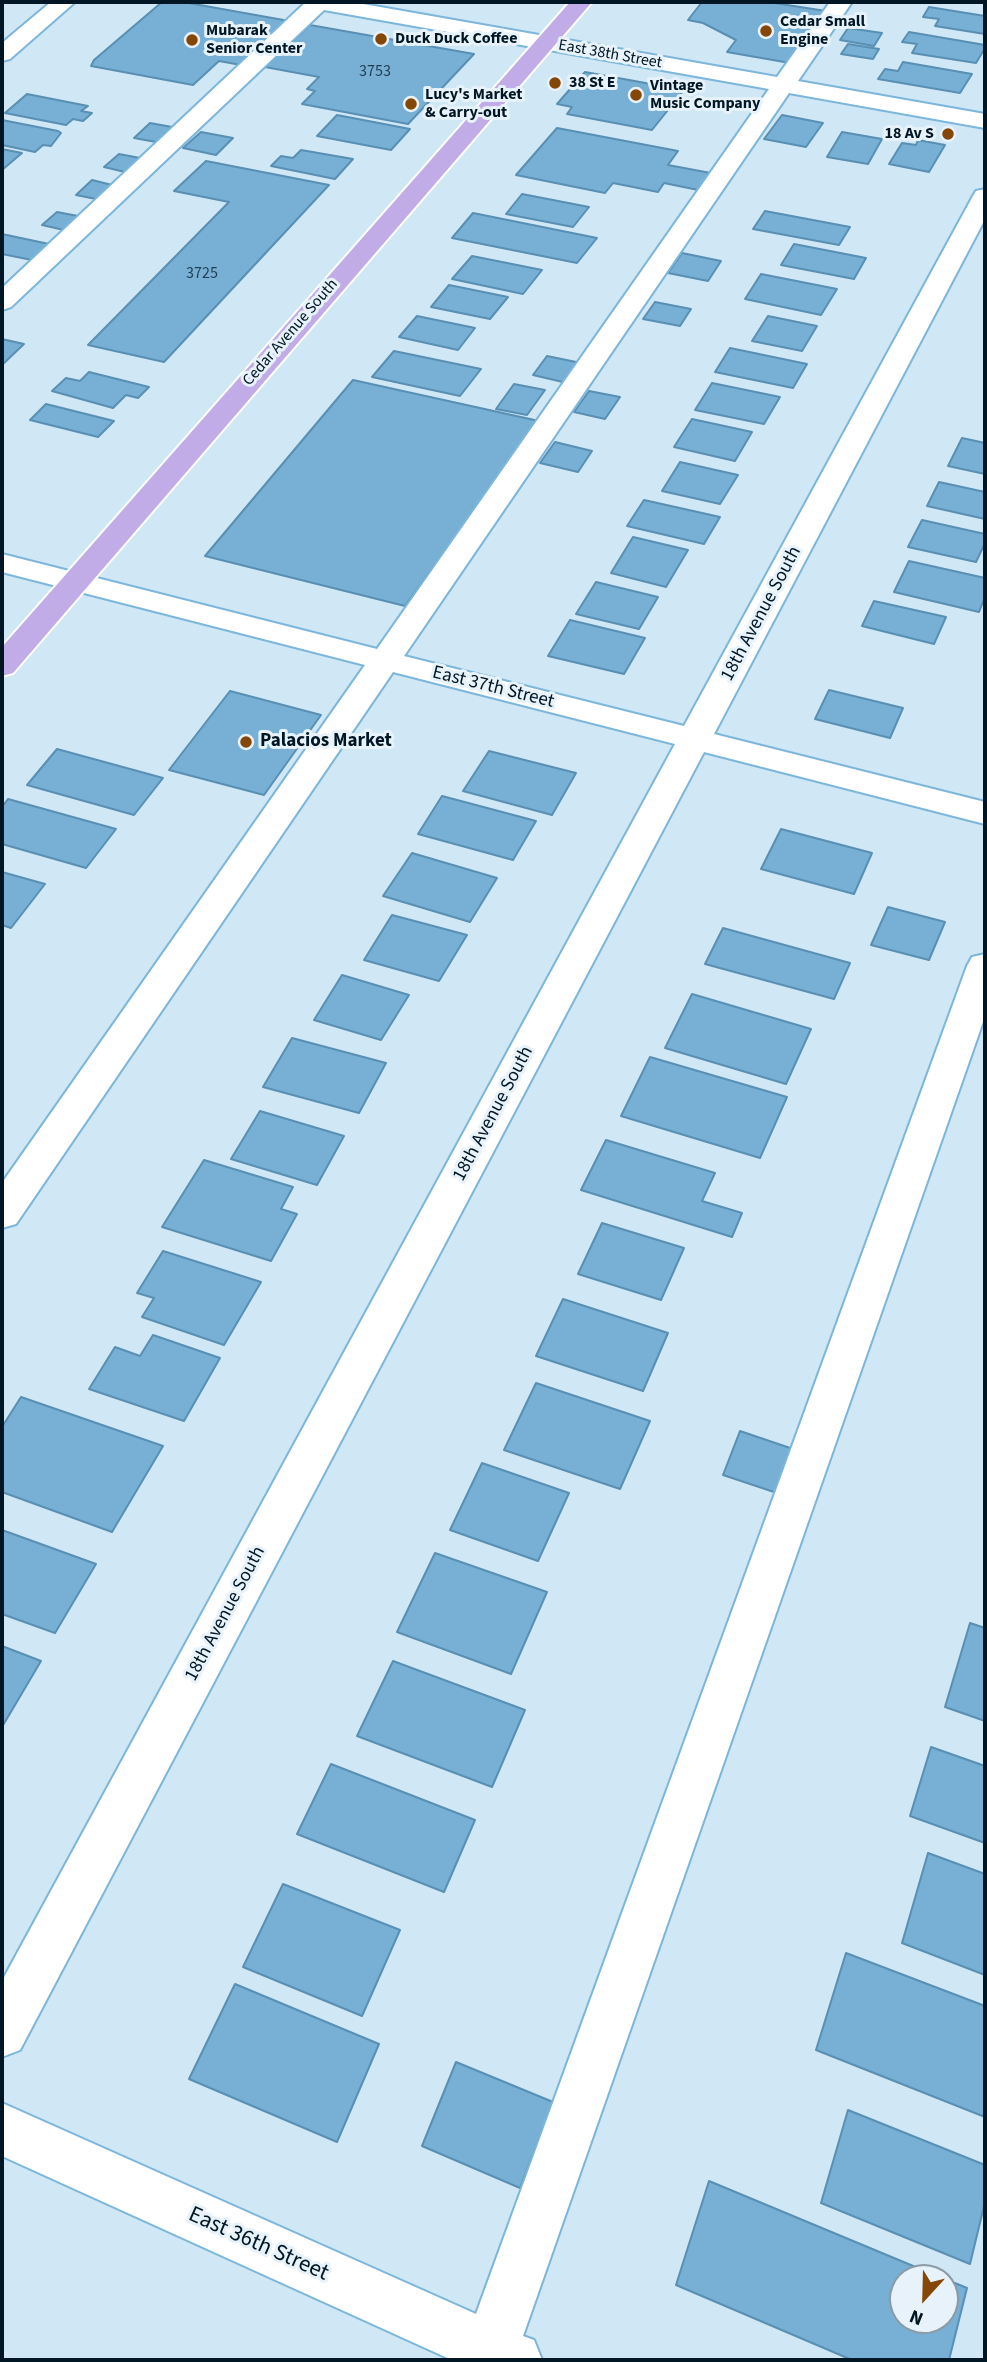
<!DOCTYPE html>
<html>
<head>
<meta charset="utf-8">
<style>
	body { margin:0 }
	#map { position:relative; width:987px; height:2362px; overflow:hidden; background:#d0e7f6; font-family:"Source Sans 3",sans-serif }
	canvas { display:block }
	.frame { position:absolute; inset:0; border:4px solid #011624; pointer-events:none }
	.north { position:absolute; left:889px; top:2264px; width:70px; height:70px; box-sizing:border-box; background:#e7f2fa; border:2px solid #8b9aa4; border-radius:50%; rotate:202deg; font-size:19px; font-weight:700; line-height:28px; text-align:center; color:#011624 }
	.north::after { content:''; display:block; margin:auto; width:24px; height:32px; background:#854706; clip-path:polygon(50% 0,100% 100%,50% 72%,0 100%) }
</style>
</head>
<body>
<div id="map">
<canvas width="987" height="2362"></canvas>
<div class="frame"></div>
<div class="north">N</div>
</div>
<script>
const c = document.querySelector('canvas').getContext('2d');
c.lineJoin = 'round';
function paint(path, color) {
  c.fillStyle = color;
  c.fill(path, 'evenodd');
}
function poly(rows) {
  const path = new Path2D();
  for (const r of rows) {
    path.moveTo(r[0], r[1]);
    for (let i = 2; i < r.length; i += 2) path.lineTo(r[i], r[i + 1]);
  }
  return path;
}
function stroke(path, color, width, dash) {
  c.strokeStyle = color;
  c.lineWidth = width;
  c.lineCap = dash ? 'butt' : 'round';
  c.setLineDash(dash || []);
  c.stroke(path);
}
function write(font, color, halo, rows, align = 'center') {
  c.font = font + ' "Source Sans 3",sans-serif';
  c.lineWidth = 6;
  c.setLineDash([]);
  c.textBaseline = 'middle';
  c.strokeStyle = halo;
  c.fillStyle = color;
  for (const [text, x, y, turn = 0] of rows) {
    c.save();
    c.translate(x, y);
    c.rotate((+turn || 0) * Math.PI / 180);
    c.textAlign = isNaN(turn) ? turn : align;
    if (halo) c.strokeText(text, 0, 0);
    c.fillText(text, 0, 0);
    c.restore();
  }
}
const building = poly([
	[162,2,183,2,289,21,241,65,219,61,193,85,91,66,94,60,162,2],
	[702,2,768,2,826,11,790,63,727,52,736,40,703,23,688,20,702,2],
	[929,7,985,16,985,34,935,26,939,19,923,17,929,7],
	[310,25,474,54,408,124,302,104,315,91,307,89,319,77,265,67,310,25],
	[848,28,882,33,874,46,840,40,848,28],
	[909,32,985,45,985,48,976,63,912,53,917,44,902,42,909,32],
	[848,44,879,49,873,59,841,54,848,44],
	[903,62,972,74,960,93,878,79,885,69,898,71,903,62],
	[585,72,684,90,652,130,567,114,572,107,557,104,585,72],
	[27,94,88,106,81,111,92,113,83,121,73,119,66,125,5,113,27,94],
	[337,115,410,129,391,150,317,136,337,115],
	[782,115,823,123,806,147,764,139,782,115],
	[2,120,58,131,61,133,51,146,43,145,35,152,2,145,2,120],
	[150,123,172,127,156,142,134,138,150,123],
	[557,128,678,151,668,165,716,174,703,191,664,183,658,192,613,183,605,193,516,175,557,128],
	[201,132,233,138,216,155,183,148,201,132],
	[842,132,882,139,868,164,827,157,842,132],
	[918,140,945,145,929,172,889,164,902,143,916,145,918,140],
	[2,149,22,153,2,170,2,149],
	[301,150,353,159,335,179,271,166,281,156,293,158,301,150],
	[119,154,140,158,125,172,104,167,119,154],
	[206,161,329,185,164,362,88,345,229,202,174,191,206,161],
	[92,180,112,185,96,199,76,195,92,180],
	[522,194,589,207,573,227,506,214,522,194],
	[765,211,850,227,839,245,753,229,765,211],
	[57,212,78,216,64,230,42,225,57,212],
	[473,213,597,238,577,263,452,238,473,213],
	[2,234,49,244,32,260,2,254,2,234],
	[794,244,866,258,854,279,781,265,794,244],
	[682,253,721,261,708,281,668,273,682,253],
	[472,256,542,270,523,294,452,279,472,256],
	[761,274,837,289,821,315,745,299,761,274],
	[449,285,508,297,490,319,431,307,449,285],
	[655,302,691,309,680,326,643,319,655,302],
	[417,316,475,328,458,350,399,337,417,316],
	[768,316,817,326,802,351,752,341,768,316],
	[2,339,24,344,2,365,2,339],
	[730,348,807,364,793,388,715,372,730,348],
	[394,351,481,369,460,396,372,377,394,351],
	[547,356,581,363,567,383,533,375,547,356],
	[89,372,149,387,138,398,126,395,113,408,52,391,66,378,80,381,89,372],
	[353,380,539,421,405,606,205,556,353,380],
	[712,383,780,397,764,424,695,410,712,383],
	[514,384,545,390,527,415,496,409,514,384],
	[589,391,620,397,605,419,574,412,589,391],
	[46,404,114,421,98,437,30,420,46,404],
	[692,419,752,432,735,461,674,447,692,419],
	[962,438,985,443,985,474,948,466,962,438],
	[555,442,592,451,578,472,540,463,555,442],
	[680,462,738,475,720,504,662,491,680,462],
	[939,482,985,492,985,519,927,506,939,482],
	[644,500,720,517,704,544,627,526,644,500],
	[922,520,985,534,985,543,976,562,908,547,922,520],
	[633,537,688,550,666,587,611,573,633,537],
	[909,561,985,578,985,597,979,612,894,592,909,561],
	[596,582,658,597,639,629,576,614,596,582],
	[874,601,946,617,934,644,862,626,874,601],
	[570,620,645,638,624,674,548,656,570,620],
	[829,690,903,708,890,738,815,719,829,690],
	[230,691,321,715,264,795,169,770,230,691],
	[57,749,163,778,134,815,27,785,57,749],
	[489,751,576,773,552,815,463,791,489,751],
	[442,796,536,821,513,860,418,834,442,796],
	[8,799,116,829,86,868,2,844,2,807,8,799],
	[781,829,872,853,854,894,761,869,781,829],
	[412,853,497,878,470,922,383,896,412,853],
	[2,872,45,884,11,928,2,925,2,872],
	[888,907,945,922,929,960,871,945,888,907],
	[392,915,467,935,439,981,364,960,392,915],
	[723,928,850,963,834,999,705,964,723,928],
	[342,975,409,995,381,1040,314,1020,342,975],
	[692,994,811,1029,786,1084,665,1048,692,994],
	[292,1038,386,1063,359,1113,263,1087,292,1038],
	[650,1057,787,1097,760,1158,621,1116,650,1057],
	[260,1111,344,1136,317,1185,231,1159,260,1111],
	[606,1140,715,1173,702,1201,742,1213,732,1237,581,1190,606,1140],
	[204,1160,293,1187,281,1209,297,1214,271,1261,162,1227,204,1160],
	[602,1223,684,1248,661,1300,578,1274,602,1223],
	[163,1251,261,1282,224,1345,142,1317,154,1298,137,1293,163,1251],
	[563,1299,668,1333,643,1391,536,1356,563,1299],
	[153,1335,220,1358,184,1421,89,1389,115,1347,140,1356,153,1335],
	[536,1383,650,1421,620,1489,504,1450,536,1383],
	[21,1397,163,1446,112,1532,2,1492,2,1427,21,1397],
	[740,1431,793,1449,777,1493,723,1475,740,1431],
	[482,1463,569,1493,538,1561,450,1530,482,1463],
	[2,1530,96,1564,55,1633,2,1614,2,1530],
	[435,1553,547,1592,511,1674,397,1632,435,1553],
	[970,1623,985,1628,985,1721,945,1707,970,1623],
	[2,1646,41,1661,2,1727,2,1646],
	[393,1661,525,1710,492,1787,357,1736,393,1661],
	[931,1747,985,1766,985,1843,910,1816,931,1747],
	[331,1764,475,1820,444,1892,297,1834,331,1764],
	[928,1853,985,1874,985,1975,902,1943,928,1853],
	[283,1884,400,1930,362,2016,243,1967,283,1884],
	[846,1953,985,2006,985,2117,816,2050,846,1953],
	[235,1984,379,2044,337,2142,189,2079,235,1984],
	[456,2062,553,2102,520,2188,422,2146,456,2062],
	[848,2110,985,2165,985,2202,970,2264,821,2203,848,2110],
	[709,2181,942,2278,903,2278,903,2320,945,2320,945,2279,967,2288,949,2360,852,2360,676,2285,709,2181]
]);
paint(building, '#78b0d5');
stroke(building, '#588fb3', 2);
const minor = poly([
	[51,2,75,2,10,59,2,61,2,43,51,2],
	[306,2,352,2,777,77,830,2,852,2,798,81,985,114,985,128,789,93,404,656,684,726,973,196,976,191,985,189,985,219,714,734,985,802,985,824,704,752,20,2050,2,2057,2,1981,675,744,393,672,16,1224,2,1228,2,1183,365,665,2,572,2,554,377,649,769,89,324,10,11,307,2,310,2,288,306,2],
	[985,954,985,1016,523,2336,534,2340,542,2360,452,2360,2,2156,2,2103,476,2314,967,966,972,957,985,954]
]);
const major = poly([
	[570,2,592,2,13,673,2,676,2,647,570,2]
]);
stroke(minor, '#7db6db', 4);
stroke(major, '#fff', 4);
paint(minor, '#fff');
paint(major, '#c1ace8');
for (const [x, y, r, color] of [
	[766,31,7,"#854706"],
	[381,39,7,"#854706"],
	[192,40,7,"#854706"],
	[555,83,7,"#854706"],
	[636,95,7,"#854706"],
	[411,104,7,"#854706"],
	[948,134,7,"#854706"],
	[246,742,7,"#854706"]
]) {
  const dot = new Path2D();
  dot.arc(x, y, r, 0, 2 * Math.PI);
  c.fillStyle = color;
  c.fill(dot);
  stroke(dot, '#e7f2fa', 2.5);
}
write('bold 16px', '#011624', '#e7f2fa', [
	["Cedar Small",780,22],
	["Engine",780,40],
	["Mubarak",206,31],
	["Senior Center",206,49],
	["Duck Duck Coffee",395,39],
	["38 St E",569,83],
	["Vintage",650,86],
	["Music Company",650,104],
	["Lucy's Market",425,95],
	["& Carry-out",425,113],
	["18 Av S",934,134,"right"]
], 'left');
write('16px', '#011624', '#e7f2fa', [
	["East 38th Street",610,55,10],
	["Cedar Avenue South",291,333,-49]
]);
write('16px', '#1f3c50', null, [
	["3753",375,72],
	["3725",202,274]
]);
write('19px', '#011624', '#e7f2fa', [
	["18th Avenue South",762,614,-62],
	["East 37th Street",493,688,14],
	["18th Avenue South",494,1114,-62],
	["18th Avenue South",226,1614,-62]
]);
write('bold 19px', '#011624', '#e7f2fa', [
	["Palacios Market",260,742]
], 'left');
write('23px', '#011624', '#e7f2fa', [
	["East 36th Street",258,2245,24]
]);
</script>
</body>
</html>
